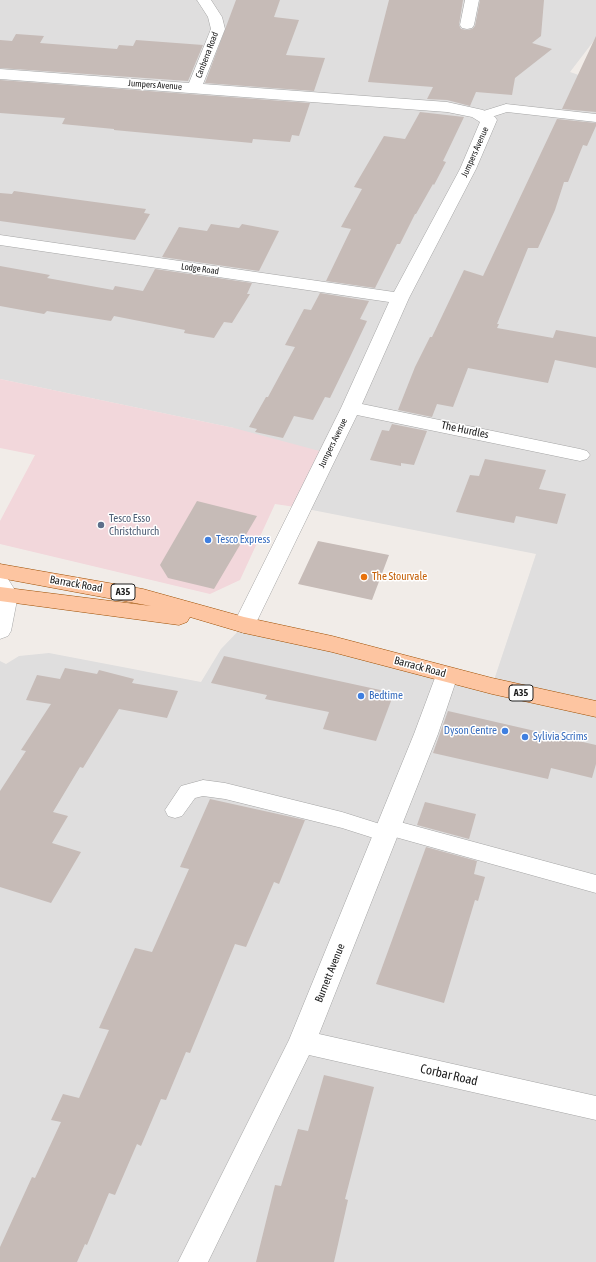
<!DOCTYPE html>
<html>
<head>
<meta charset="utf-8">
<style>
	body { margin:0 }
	canvas { display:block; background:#f1ece8 }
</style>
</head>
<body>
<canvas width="596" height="1262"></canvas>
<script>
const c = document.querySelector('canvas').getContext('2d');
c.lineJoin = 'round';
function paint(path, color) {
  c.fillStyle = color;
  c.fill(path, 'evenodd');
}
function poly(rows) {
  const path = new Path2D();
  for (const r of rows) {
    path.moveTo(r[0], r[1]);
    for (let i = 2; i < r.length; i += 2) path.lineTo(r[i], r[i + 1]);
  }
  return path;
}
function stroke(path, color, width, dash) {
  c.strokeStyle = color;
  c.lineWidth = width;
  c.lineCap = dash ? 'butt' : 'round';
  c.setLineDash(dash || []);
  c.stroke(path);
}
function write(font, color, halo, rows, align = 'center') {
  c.font = font + ' "Asap Condensed",sans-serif';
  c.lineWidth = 3;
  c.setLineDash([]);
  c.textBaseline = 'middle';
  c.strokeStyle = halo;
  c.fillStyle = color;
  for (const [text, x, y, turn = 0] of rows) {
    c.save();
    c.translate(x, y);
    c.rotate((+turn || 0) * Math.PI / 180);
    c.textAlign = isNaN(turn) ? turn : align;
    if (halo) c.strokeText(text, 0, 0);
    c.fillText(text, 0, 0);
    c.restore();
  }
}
paint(poly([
	[0,0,596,0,596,38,570,72,596,81,596,1262,0,1262,0,661,6,664,19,656,49,653,201,682,221,649,244,625,492,686,536,554,302,508,234,428,0,379]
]), '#dfdede');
paint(poly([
	[0,379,234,428,327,453,302,508,275,504,240,580,210,594,0,544,0,521,35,455,0,448]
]), '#f2d7db');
paint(poly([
	[236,0,280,0,274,17,299,20,286,55,325,58,314,91,205,83],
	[389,0,463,0,459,25,461,29,467,30,472,29,475,26,480,0,544,0,541,36,532,43,552,49,515,78,512,95,476,92,470,106,447,100,427,99,433,87,368,82],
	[16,34,44,36,40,43,117,49,119,45,133,46,136,40,203,45,188,81,0,68,0,40,12,41],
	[596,36,596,112,562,109],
	[0,80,310,103,299,136,292,135,290,142,253,139,252,143,114,130,114,129,62,124,65,118,0,113],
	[420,112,464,117,443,161,446,162,434,185,433,184,416,214,415,214,400,244,397,244,375,288,326,281,351,229,341,227,362,189,354,187,384,136,405,139],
	[557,119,596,123,596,126,587,146,583,145,568,182,564,182,555,210,538,248,528,248,497,324,499,324,497,328,553,338,556,330,596,337,596,368,555,360,548,383,468,368,453,407,437,404,432,417,398,410,415,367,430,337,432,337,464,270,483,276],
	[14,191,146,209,144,213,150,214,135,240,0,221,0,193,12,194],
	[211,224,239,228,242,224,279,231,259,271,162,257,179,227,207,231],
	[0,266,50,275,47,278,113,290,115,286,143,291,155,269,252,283,247,294,250,294,232,323,224,322,214,338,184,333,185,330,114,316,111,321,47,311,44,314,0,306],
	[320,293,369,301,360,319,367,321,350,357,330,398,325,397,313,420,294,416,283,438,255,432,257,429,249,427,266,397,268,397,295,347,285,345,304,309,311,310],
	[392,424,427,431,414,465,401,463,401,466,370,460,382,430,389,431],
	[485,459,546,470,539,489,566,494,557,524,516,516,514,523,456,512,470,475,479,476],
	[197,501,257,516,214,589,168,578,160,565],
	[318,541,389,555,372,600,298,584],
	[224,656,394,693,376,741,323,729,329,712,265,699,267,695,211,683],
	[65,668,97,674,99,670,134,679,132,683,178,691,167,718,119,709,83,768,80,767,53,812,68,816,52,843,81,852,51,903,0,887,0,791,26,751,21,750,51,704,26,700,37,675,60,679],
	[448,711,596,745,596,764,592,778,551,768,548,779,433,753],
	[210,799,305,820,279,884,274,882,246,947,235,944,190,1053,186,1052,166,1100,161,1099,141,1146,137,1144,115,1195,109,1193,87,1245,85,1244,77,1262,0,1262,0,1247,32,1177,35,1178,61,1122,51,1120,63,1094,79,1098,109,1030,99,1028,135,948,152,952,189,869,180,867],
	[425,802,476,814,469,839,417,825],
	[426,847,477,861,474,874,485,877,478,901,475,900,444,1003,376,984],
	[324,1075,374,1087,345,1199,348,1200,334,1262,256,1262,275,1185,281,1186,298,1129,308,1131]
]), '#c6bbb7');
const service = poly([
	[506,104,596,114,596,122,507,112,482,120,477,119,475,116,477,113,506,104],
	[203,780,225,783,342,812,380,824,382,821,389,819,596,875,596,893,395,837,393,840,386,842,342,828,225,799,203,796,195,798,182,816,175,818,168,816,165,810,181,786,203,780]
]);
const minor = poly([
	[197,0,211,0,222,17,225,29,203,84,447,102,483,110,495,117,497,120,476,169,409,298,362,404,580,449,587,451,590,455,587,459,580,461,357,415,255,625,252,630,244,633,236,630,233,625,341,408,389,302,0,245,0,235,394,292,460,169,480,122,472,117,447,112,0,79,0,69,189,83,211,29,208,17,197,0],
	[465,0,479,0,474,25,472,28,467,29,462,28,460,25,465,0],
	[0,577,8,579,18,595,11,631,8,636,0,639,0,577],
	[447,667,455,669,458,675,438,734,319,1034,596,1096,596,1120,309,1055,208,1262,178,1262,289,1040,414,734,436,675,439,669,447,667]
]);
const primary = poly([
	[0,564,143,589,244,617,332,636,492,678,596,701,596,717,492,694,332,652,244,633,190,617,187,622,179,625,0,601,0,587,151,606,0,578,0,564]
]);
stroke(service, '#a5a5a5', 1);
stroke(minor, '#a5a5a5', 1);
stroke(primary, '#9e4e00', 1);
paint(service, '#fff');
paint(minor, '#fff');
paint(primary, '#fdc5a1');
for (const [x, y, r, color] of [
	[101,525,4,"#5c6f8a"],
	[208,540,4,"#3f7fe0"],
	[364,577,4,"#e8710a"],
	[361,696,4,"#3f7fe0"],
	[505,731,4,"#3f7fe0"],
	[525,737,4,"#3f7fe0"]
]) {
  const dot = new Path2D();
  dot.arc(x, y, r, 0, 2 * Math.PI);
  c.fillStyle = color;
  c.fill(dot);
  stroke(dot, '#fff', 1.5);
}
write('9px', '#212121', '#fff', [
	["Canberra Road",207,55,-69],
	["Jumpers Avenue",155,85,4],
	["Jumpers Avenue",475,152,-66],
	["Lodge Road",200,269,8],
	["Jumpers Avenue",333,443,-64]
]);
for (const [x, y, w] of [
	[123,592,24],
	[521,693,24]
]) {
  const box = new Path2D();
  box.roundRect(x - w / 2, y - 8, w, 16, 3);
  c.fillStyle = '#fff';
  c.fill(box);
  stroke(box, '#212121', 1);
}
write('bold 10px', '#212121', null, [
	["A35",123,592],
	["A35",521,693]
]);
write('11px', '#212121', '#fff', [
	["The Hurdles",465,430,12],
	["Barrack Road",76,584,10],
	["Barrack Road",420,667,15],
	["Burnett Avenue",330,973,-68]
]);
write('11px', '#4e5e75', '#fff', [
	["Tesco Esso",109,519],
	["Christchurch",109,532]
], 'left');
write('11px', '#366cbe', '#fff', [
	["Tesco Express",216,540],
	["Bedtime",369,696],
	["Dyson Centre",497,731,"right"],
	["Sylivia Scrims",533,737]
], 'left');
write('11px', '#c56008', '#fff', [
	["The Stourvale",372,577]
], 'left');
write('13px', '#212121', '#fff', [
	["Corbar Road",449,1075,13]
]);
</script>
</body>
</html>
